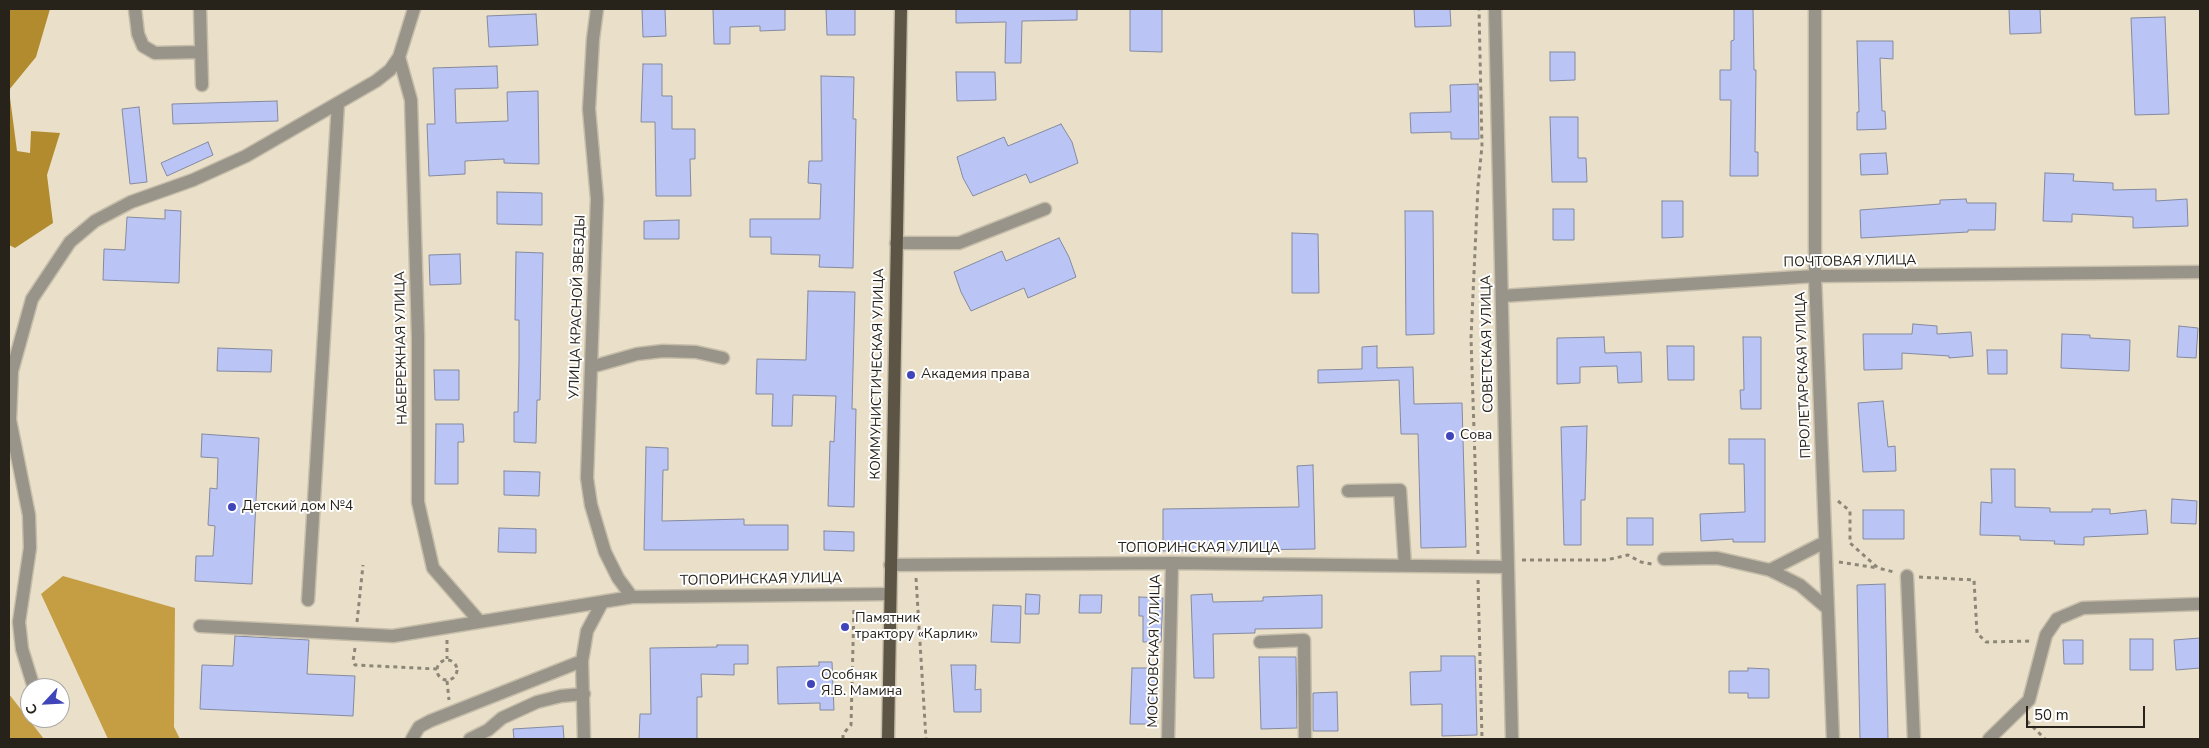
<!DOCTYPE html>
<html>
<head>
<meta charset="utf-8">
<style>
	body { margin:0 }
	#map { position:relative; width:2209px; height:748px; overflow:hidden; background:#eae0ca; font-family:"Nunito Sans",sans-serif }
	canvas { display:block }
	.frame { position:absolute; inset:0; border:10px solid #27231b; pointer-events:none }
	.north { position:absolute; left:20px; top:678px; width:50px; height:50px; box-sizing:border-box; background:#fff; border:1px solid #a9a7a4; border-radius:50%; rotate:245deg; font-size:14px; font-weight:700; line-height:20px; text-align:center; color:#27231b }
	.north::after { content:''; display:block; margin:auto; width:18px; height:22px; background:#4045b9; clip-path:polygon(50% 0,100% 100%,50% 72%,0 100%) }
	.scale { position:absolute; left:2026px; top:706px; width:119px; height:22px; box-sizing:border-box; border:2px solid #27231b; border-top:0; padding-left:6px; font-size:15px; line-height:18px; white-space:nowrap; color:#27231b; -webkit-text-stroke:4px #fff; paint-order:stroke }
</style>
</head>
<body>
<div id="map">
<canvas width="2209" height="748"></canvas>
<div class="frame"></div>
<div class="north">С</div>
<div class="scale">50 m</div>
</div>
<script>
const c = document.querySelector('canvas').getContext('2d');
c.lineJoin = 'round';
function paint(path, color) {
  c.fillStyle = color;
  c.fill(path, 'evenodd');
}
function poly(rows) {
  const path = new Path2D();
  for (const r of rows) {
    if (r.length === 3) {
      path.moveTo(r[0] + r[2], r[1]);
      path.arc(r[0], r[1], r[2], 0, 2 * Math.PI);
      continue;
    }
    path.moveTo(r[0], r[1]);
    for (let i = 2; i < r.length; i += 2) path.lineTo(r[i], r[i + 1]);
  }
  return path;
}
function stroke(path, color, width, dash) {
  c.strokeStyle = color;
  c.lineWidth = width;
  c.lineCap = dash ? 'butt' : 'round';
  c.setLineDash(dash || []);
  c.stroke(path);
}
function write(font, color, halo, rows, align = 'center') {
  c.font = font + ' "Nunito Sans",sans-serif';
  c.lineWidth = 4;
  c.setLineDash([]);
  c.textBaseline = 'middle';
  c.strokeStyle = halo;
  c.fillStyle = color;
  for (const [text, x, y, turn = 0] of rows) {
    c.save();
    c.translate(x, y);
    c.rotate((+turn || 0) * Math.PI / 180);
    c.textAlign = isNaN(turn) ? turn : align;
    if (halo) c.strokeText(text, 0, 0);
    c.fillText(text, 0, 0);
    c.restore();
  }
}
paint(poly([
	[63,576,175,608,174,727,180,739,108,739,41,594],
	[9,694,44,739,9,739]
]), '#c59e44');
paint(poly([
	[9,9,50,9,36,57,9,90,17,151,30,153,31,131,60,133,47,175,53,223,15,248,9,245]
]), '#b18b2e');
const building = poly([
	[642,9,665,9,666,36,643,37,642,9],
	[713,9,785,9,785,30,760,31,760,26,730,27,730,44,714,44,713,9],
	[826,9,855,9,855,35,827,35,826,9],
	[956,9,1077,9,1077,20,1022,21,1021,63,1005,63,1006,22,956,23,956,9],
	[1130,9,1162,9,1162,52,1130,51,1130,9],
	[1414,9,1450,9,1451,26,1415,27,1414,9],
	[1734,9,1753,9,1754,70,1756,70,1755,152,1758,152,1758,176,1730,176,1731,100,1720,100,1720,70,1731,70,1731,41,1734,40,1734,9],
	[2009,9,2040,9,2041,33,2010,34,2009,9],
	[536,14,538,45,489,47,487,16,536,14],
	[2165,17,2169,114,2135,115,2131,18,2165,17],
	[1857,41,1893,41,1893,59,1880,58,1882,111,1885,111,1886,129,1857,130,1857,112,1859,112,1857,41],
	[1550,52,1575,52,1575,80,1550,81,1550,52],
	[643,64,662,64,662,96,672,96,672,129,695,129,695,159,690,159,691,196,656,196,655,122,641,122,643,64],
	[497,66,498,88,455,89,456,123,508,121,507,92,538,91,539,164,504,163,504,159,465,161,465,174,429,176,427,124,435,124,433,68,497,66],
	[956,72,995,72,996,100,957,101,956,72],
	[821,76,854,77,853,119,856,119,853,268,819,267,820,255,771,254,771,237,750,237,750,219,820,219,821,184,808,183,809,161,822,161,821,76],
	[1478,84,1479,139,1451,139,1451,132,1411,133,1410,113,1451,112,1450,85,1478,84],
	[277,101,278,121,173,124,172,104,277,101],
	[139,107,147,182,130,184,122,109,139,107],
	[1550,117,1578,117,1578,158,1586,158,1587,182,1552,182,1550,117],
	[1061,124,1072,142,1078,163,1030,183,1026,174,973,196,963,178,957,157,1004,137,1008,146,1061,124],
	[208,142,213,155,167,176,161,163,208,142],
	[1886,153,1888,174,1861,175,1860,154,1886,153],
	[2045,173,2074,174,2073,181,2113,183,2113,190,2156,189,2156,201,2187,199,2188,226,2133,228,2133,217,2072,214,2072,222,2043,221,2045,173],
	[497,192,542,193,542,225,497,224,497,192],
	[1966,199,1967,203,1996,203,1995,230,1968,230,1968,232,1861,238,1860,210,1940,204,1940,200,1966,199],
	[1662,201,1683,201,1683,237,1662,238,1662,201],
	[1553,209,1574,209,1574,240,1553,240,1553,209],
	[165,210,181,211,179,283,103,280,104,249,125,250,127,217,165,219,165,210],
	[1405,211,1433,211,1434,334,1406,335,1405,211],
	[679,220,679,239,644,239,644,221,679,220],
	[1292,233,1318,234,1319,293,1292,293,1292,233],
	[1059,238,1069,257,1076,277,1028,298,1024,288,971,311,961,292,954,272,1002,251,1006,261,1059,238],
	[516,252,543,253,540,400,537,400,536,443,514,442,514,412,518,412,519,360,519,320,515,320,516,252],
	[460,254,461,284,430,285,429,255,460,254],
	[808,291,855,292,852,409,856,409,854,507,828,506,830,441,834,442,836,396,793,395,792,426,772,426,773,394,756,394,757,359,806,360,808,291],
	[1913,324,1937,326,1937,334,1971,332,1973,356,1949,358,1949,356,1902,353,1902,369,1864,370,1863,334,1912,334,1913,324],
	[2179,326,2198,328,2196,358,2177,357,2179,326],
	[2062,334,2090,335,2090,338,2130,340,2129,371,2061,368,2062,334],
	[1604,337,1605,353,1641,352,1642,382,1618,383,1617,366,1580,367,1580,383,1557,384,1557,338,1604,337],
	[1743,337,1761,337,1761,409,1741,409,1740,390,1744,390,1743,337],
	[1377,346,1377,368,1413,367,1414,404,1462,403,1466,547,1421,548,1418,434,1401,434,1399,380,1318,383,1318,370,1362,369,1362,347,1377,346],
	[1667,346,1694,346,1694,380,1668,380,1667,346],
	[218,348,272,350,271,372,217,371,218,348],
	[1987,350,2007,350,2007,374,1988,374,1987,350],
	[434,370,459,370,459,400,435,400,434,370],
	[1883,401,1888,447,1895,446,1896,471,1863,472,1858,403,1883,401],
	[436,424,463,424,464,442,458,442,458,484,435,484,436,424],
	[1587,426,1585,500,1581,500,1581,545,1564,545,1561,427,1587,426],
	[202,434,259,438,252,584,195,581,196,556,213,556,215,526,208,525,210,488,217,489,218,458,201,457,202,434],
	[1729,439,1765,439,1765,542,1733,542,1733,539,1701,541,1700,514,1745,512,1744,464,1729,464,1729,439],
	[646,447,668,448,668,470,663,470,662,521,744,519,744,525,788,525,788,550,644,550,646,447],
	[1313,465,1315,549,1163,551,1163,509,1299,507,1297,466,1313,465],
	[1991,469,2015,469,2015,507,2050,508,2050,512,2092,512,2092,509,2110,509,2110,514,2146,510,2148,534,2084,537,2084,545,2054,544,2055,541,2020,540,2020,536,1980,535,1981,502,1992,503,1991,469],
	[504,471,540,472,539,496,504,495,504,471],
	[2172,499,2197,501,2196,524,2171,523,2172,499],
	[1863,510,1904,510,1904,539,1863,539,1863,510],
	[1627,518,1653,518,1653,545,1627,545,1627,518],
	[499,528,536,529,536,553,498,552,499,528],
	[824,531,854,532,854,551,824,550,824,531],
	[1885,584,1888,739,1860,739,1857,585,1885,584],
	[1026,594,1040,595,1039,614,1025,614,1026,594],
	[1212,594,1213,602,1263,601,1263,597,1322,595,1322,628,1255,629,1255,633,1213,634,1214,678,1194,678,1191,595,1212,594],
	[1080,595,1102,595,1101,613,1079,613,1080,595],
	[1139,597,1163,598,1161,642,1143,642,1143,616,1139,616,1139,597],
	[993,605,1021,606,1020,643,991,642,993,605],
	[235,636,309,640,307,674,355,676,353,716,200,709,202,665,233,666,235,636],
	[2200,638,2200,668,2176,670,2174,640,2200,638],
	[2130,639,2153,639,2153,670,2130,670,2130,639],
	[2063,640,2083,640,2083,664,2064,664,2063,640],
	[717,645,748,645,748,664,734,664,734,675,701,674,702,697,697,697,697,739,639,739,640,714,651,714,650,648,717,647,717,645],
	[1441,656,1475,656,1477,735,1442,736,1442,704,1411,705,1410,672,1441,671,1441,656],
	[1259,657,1296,657,1297,728,1261,729,1259,657],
	[819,662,832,662,834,710,820,710,820,703,778,704,777,667,819,666,819,662],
	[951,665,976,665,975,690,981,689,981,712,954,712,951,665],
	[1132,668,1156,668,1157,724,1130,724,1132,668],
	[1748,668,1769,669,1769,698,1748,698,1748,693,1729,693,1729,671,1748,671,1748,668],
	[1337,692,1338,731,1313,731,1313,693,1337,692],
	[563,726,564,739,514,739,513,729,563,726]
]);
paint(building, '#bac5f6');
stroke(building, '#84899e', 1);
const minor = poly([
	[135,9,138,34,143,46,155,53,200,52],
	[200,9,202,85],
	[597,9,593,39,589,109,597,199,587,478,591,505,605,552,618,578,632,597],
	[1495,9,1512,739],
	[1815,9,1815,276,1833,739],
	[399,57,411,100,418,337,418,502,433,568,480,622],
	[896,243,959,243,1045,209],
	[1502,296,1815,276,2200,272],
	[591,367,637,354,663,351,696,352,723,358],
	[1348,491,1400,490,1405,566],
	[1825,542,1770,570,1800,585,1828,609],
	[1664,559,1717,558,1770,570],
	[890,565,1172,563,1507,567],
	[1907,576,1914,739],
	[308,600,338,103],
	[200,626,393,636,632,597,890,594],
	[1260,642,1304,640,1305,739],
	[34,688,22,649,19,622,30,548,29,515,10,420,12,371,32,299,70,242,95,221,131,202,193,180,246,156,376,81,390,70,399,57,414,9],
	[412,739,419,727,430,721,582,661],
	[470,739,488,730,502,718,537,702,561,696,584,694],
	[584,739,582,661,587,631,602,603],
	[1168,739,1172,563],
	[1989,739,2029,700,2046,635,2057,619,2083,608,2200,604]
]);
const major = poly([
	[888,739,901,9]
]);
stroke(minor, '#c7beaa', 15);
stroke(major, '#c7beaa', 15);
stroke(poly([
	[1838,501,1850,511,1850,543,1878,568,1894,572],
	[1478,554,1471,338,1478,186,1482,146,1479,9],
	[1522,560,1606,560,1628,555,1641,562,1652,564],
	[1839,562,1878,568],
	[1919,577,1974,580,1977,633,1986,642,2032,641],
	[916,578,926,739],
	[1478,580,1482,739],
	[357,622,363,565],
	[447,640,447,659],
	[355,648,353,661,355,665,437,669],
	[447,670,10],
	[447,681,449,700],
	[2027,721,2045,739],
	[843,739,843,734,851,725,854,606]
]), '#8e8778', 3, [4, 4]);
stroke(minor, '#98948a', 12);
stroke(major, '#5c5545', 12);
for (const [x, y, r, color] of [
	[911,375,5,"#4045b9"],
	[1450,436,5,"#4045b9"],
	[232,507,5,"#4045b9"],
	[845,627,5,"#4045b9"],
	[811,684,5,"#4045b9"]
]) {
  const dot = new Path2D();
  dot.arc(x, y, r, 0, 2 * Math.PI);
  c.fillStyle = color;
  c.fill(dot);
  stroke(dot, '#fff', 2);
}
write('14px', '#27231b', '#fff', [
	["ПОЧТОВАЯ УЛИЦА",1850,262,-1],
	["УЛИЦА КРАСНОЙ ЗВЕЗДЫ",578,307,-88],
	["СОВЕТСКАЯ УЛИЦА",1488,344,-91],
	["НАБЕРЕЖНАЯ УЛИЦА",402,348,-91],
	["КОММУНИСТИЧЕСКАЯ УЛИЦА",878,374,-89],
	["ПРОЛЕТАРСКАЯ УЛИЦА",1804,375,-92],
	["ТОПОРИНСКАЯ УЛИЦА",1199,549],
	["ТОПОРИНСКАЯ УЛИЦА",761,580,-1],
	["МОСКОВСКАЯ УЛИЦА",1155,651,-89]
]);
write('14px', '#27231b', '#fff', [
	["Академия права",921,375],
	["Сова",1460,436],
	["Детский дом №4",242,507],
	["Памятник",855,619],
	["трактору «Карлик»",855,635],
	["Особняк",821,676],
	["Я.В. Мамина",821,692]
], 'left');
</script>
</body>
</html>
